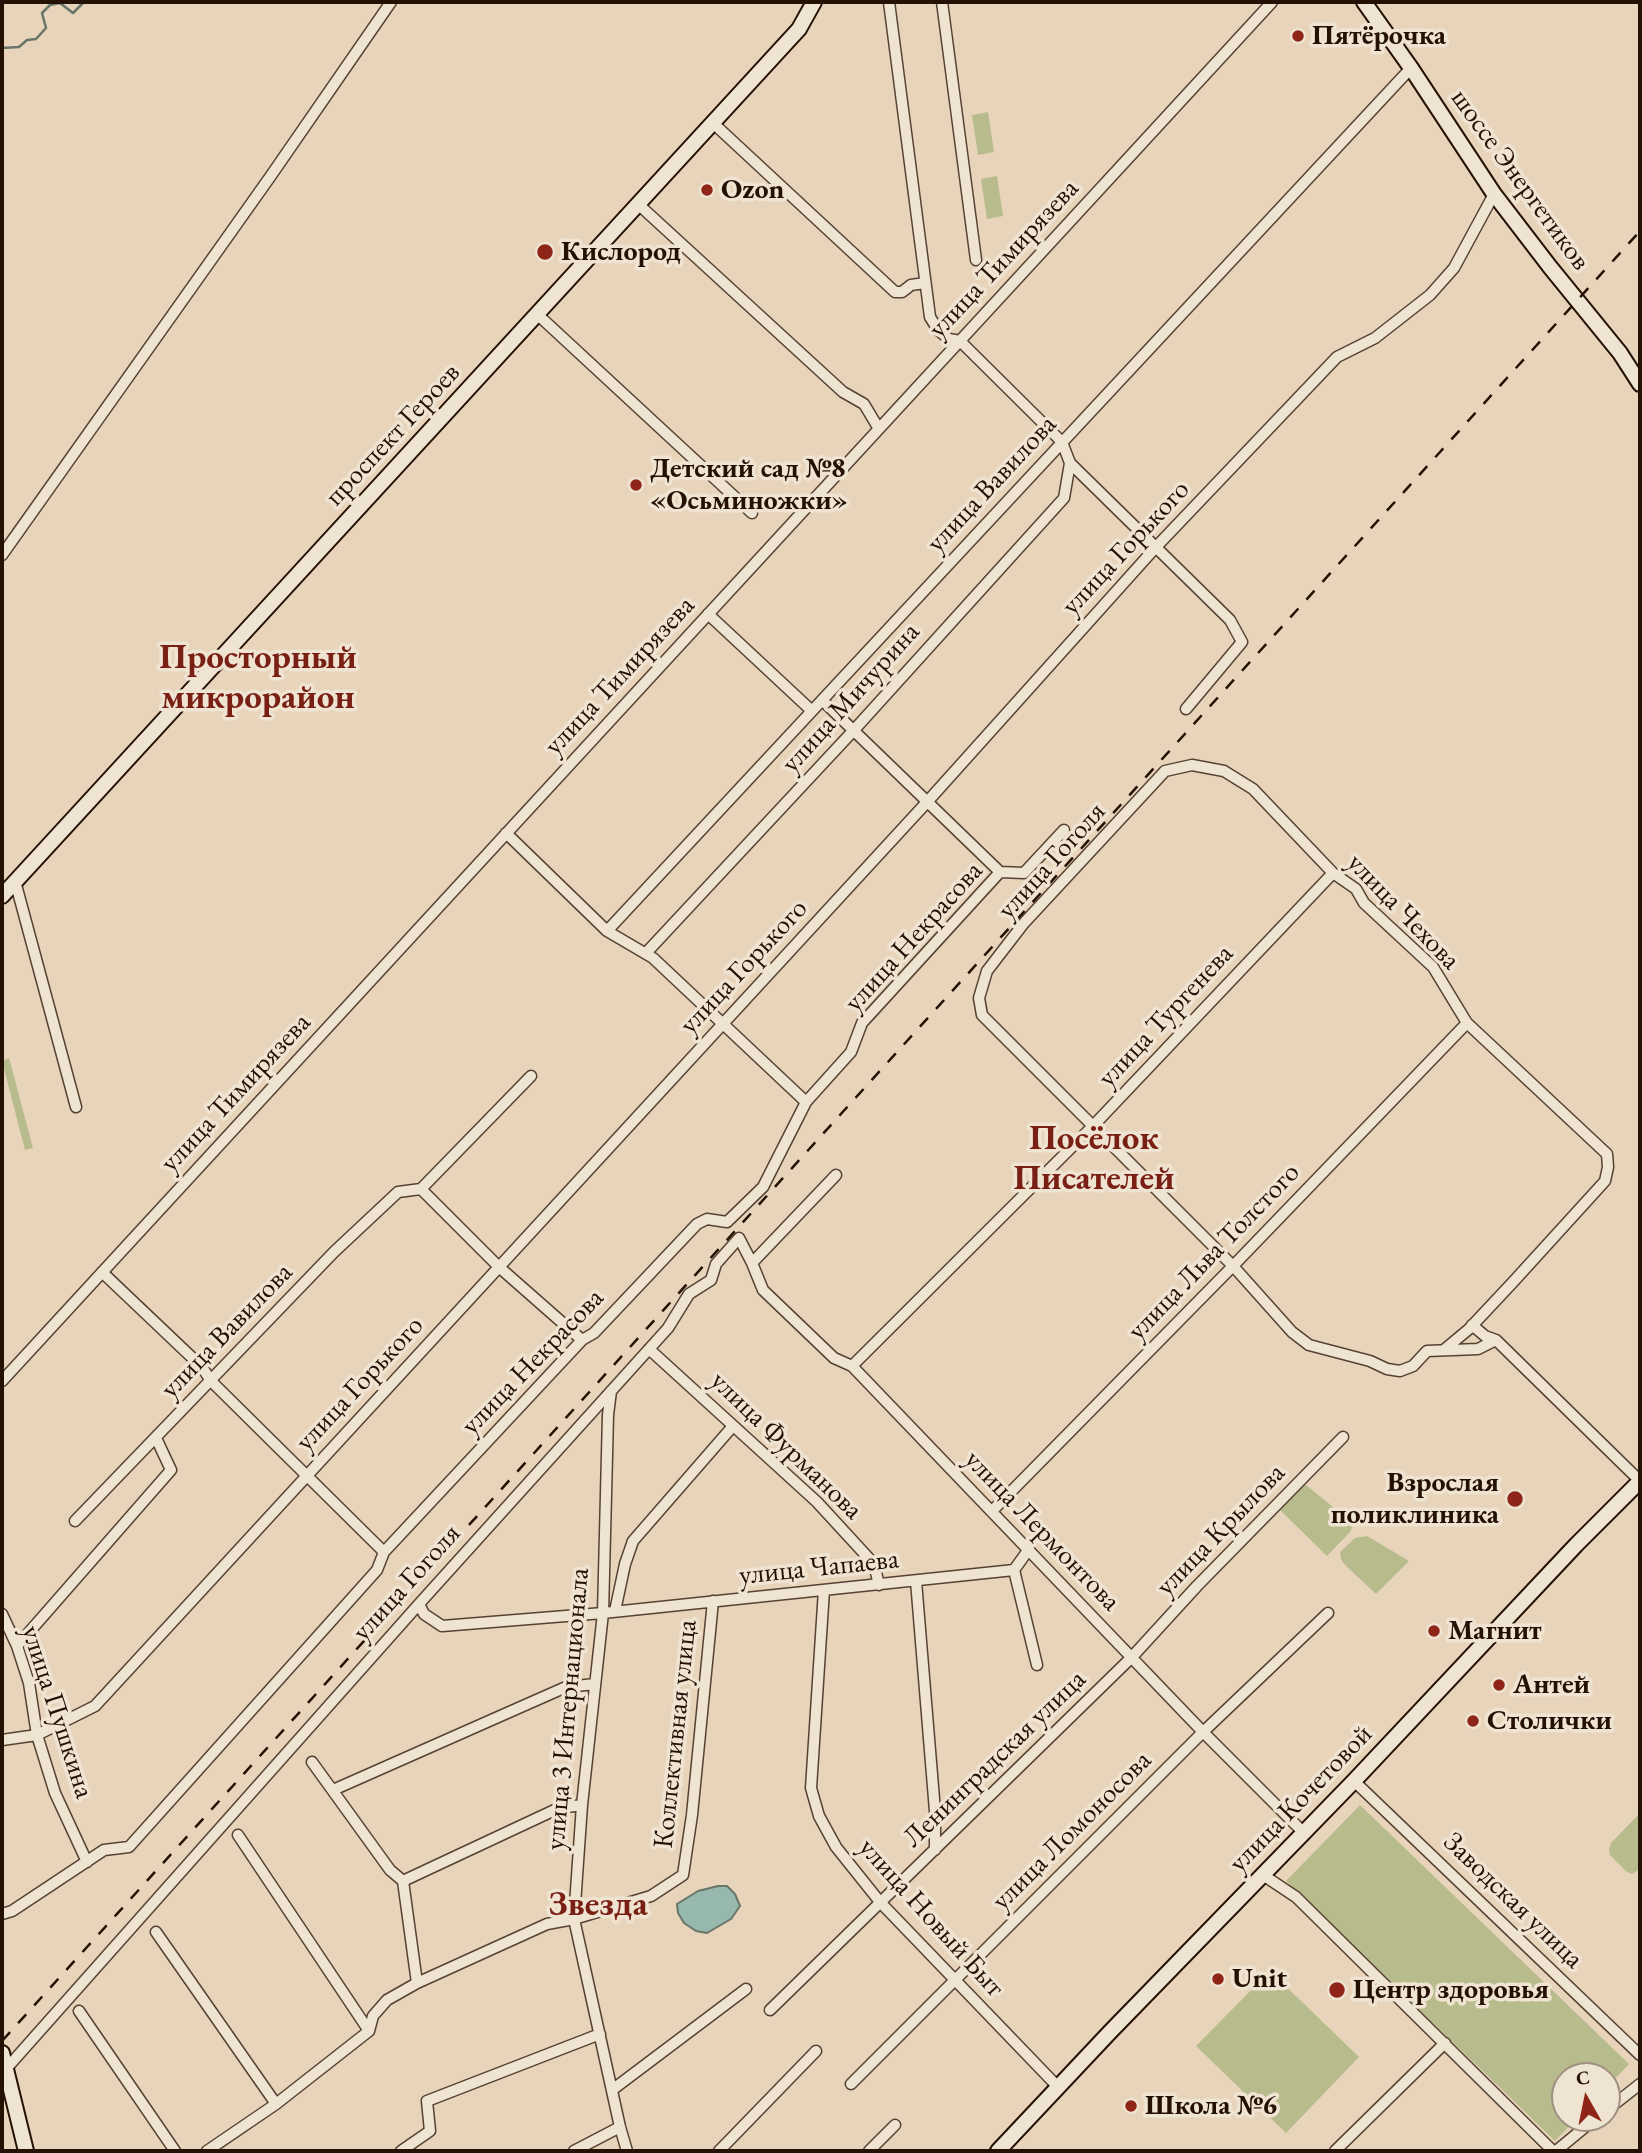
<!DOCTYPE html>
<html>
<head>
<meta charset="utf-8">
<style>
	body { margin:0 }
	#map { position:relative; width:1642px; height:2153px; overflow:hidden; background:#e7d4ba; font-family:"EB Garamond",serif }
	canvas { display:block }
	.frame { position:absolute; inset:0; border:4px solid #251104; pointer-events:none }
	.north { position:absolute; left:1551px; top:2062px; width:70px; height:70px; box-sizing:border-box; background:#efe3d2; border:2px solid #9e8f80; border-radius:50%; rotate:351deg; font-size:19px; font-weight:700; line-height:28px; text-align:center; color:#251104 }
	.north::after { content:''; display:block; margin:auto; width:24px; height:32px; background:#8f2418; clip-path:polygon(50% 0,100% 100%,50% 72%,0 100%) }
</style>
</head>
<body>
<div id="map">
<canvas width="1642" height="2153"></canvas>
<div class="frame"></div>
<div class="north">С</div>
</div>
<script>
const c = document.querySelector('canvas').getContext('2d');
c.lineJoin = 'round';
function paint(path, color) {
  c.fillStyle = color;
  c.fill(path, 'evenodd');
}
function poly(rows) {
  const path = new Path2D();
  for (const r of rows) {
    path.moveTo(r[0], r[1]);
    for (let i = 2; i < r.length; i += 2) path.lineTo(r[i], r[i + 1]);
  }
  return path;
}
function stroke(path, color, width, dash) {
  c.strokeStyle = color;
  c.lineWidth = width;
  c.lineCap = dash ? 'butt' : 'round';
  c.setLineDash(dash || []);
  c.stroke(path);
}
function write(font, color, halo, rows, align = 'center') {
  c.font = font + ' "EB Garamond",serif';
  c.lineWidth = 7;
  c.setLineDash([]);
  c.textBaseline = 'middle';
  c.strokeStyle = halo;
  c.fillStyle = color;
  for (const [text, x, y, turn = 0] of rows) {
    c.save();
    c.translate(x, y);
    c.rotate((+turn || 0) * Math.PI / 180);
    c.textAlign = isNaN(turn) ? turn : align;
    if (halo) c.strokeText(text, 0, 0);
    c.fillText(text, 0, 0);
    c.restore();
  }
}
paint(poly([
	[988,112,994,152,978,155,972,115],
	[997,176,1003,216,987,219,981,179],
	[9,1058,33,1148,25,1150,2,1061],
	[1306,1485,1348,1519,1352,1527,1350,1532,1327,1556,1279,1509,1301,1486],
	[1367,1536,1409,1561,1376,1594,1344,1564,1341,1559,1340,1552,1355,1538],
	[1360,1805,1629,2064,1607,2087,1607,2076,1565,2076,1565,2118,1577,2118,1555,2141,1286,1881],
	[1640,1813,1640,1869,1632,1874,1627,1872,1610,1855,1609,1849,1611,1843],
	[1270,1971,1359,2057,1286,2133,1196,2046]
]), '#b8bc8d');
const water = poly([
	[718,1886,727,1886,735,1894,740,1906,731,1919,707,1933,696,1931,684,1923,678,1913,677,1904,698,1891,718,1886]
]);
paint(water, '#97b8ac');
stroke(water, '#697569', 2);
stroke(poly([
	[2,48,19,47,27,40,36,39,46,28,42,13,50,5,60,3,73,13,84,2]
]), '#697569', 2.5);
const street = poly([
	[889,2,930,317,938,330,949,339,960,341],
	[942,2,976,260],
	[713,123,895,292,902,292,911,285,925,283],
	[638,204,843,392,864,404,879,429],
	[537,314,752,513],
	[960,341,1062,442,1070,463,1230,620,1242,642,1186,709],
	[2,555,270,177,391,2],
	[708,614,812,711],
	[822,700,1000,872],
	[506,833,607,931,653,958,806,1102],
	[15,881,76,1107],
	[607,931,1411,68],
	[646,953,854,730,1064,498,1070,463],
	[421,1189,499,1267,582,1340],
	[421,1189,531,1076],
	[752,1263,763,1290,834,1358,852,1366,1203,1732,1303,1832],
	[102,1272,202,1367,211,1381,384,1552],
	[1472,1325,1485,1336,1496,1340],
	[649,1349,817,1502,874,1564,879,1585],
	[1445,1349,1469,1329,1514,1281,1605,1181,1608,1167,1607,1154,1467,1023,1433,967,1364,903,1356,889,1333,873,1253,789,1224,771,1192,765,1165,771,1024,923,987,971,979,998,982,1015,1233,1266,1292,1332,1309,1345,1370,1361,1387,1369,1400,1371,1413,1366,1427,1351,1478,1349,1496,1340,1640,1481],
	[852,1366,1093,1126,1333,873],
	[2,1381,1272,2],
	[611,1391,608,1415,603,1613,582,1805,574,1919,620,2127,627,2151],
	[992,1511,1233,1266,1467,1023],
	[75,1521,334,1252,398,1192,421,1189],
	[1014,1570,1037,1665],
	[916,1581,935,1811,935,1850],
	[824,1590,811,1788,819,1816,836,1847,880,1902,1058,2087],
	[419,1604,424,1614,442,1626,603,1613,1014,1570,1029,1549],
	[615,1611,625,1564,633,1541,733,1426],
	[2,1614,17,1646,29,1683,37,1735,55,1793,87,1862],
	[17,1646,171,1470,156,1438],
	[2,1740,37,1735,95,1706,928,801,1156,547,1337,357,1375,338,1430,295,1454,268,1494,194],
	[312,1762,390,1870,403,1881,417,1983],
	[1354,1781,1640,2055],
	[333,1790,566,1687,595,1684],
	[238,1835,369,2031],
	[1263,1875,1296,1897,1553,2151],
	[403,1881,559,1808,582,1805],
	[2,1914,12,1911,104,1850,129,1847,377,1570,384,1552,582,1340,594,1333,697,1224,707,1219,727,1222,763,1187,806,1102,851,1052,862,1023,1000,872,1024,873,1064,830],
	[156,1932,276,2104],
	[770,2010,1132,1657,1197,1586,1343,1437],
	[79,2011,175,2151],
	[6,2069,419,1604,668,1328,689,1294,711,1280,716,1264,739,1238,752,1263,836,1175],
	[851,2084,1203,1732,1328,1613],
	[612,2090,746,1989],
	[1607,2110,1640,2084],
	[207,2151,276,2104,369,2031,373,2016,387,2000,417,1983,547,1924,574,1919,651,1896,683,1875,692,1815,713,1601],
	[401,2151,430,2131,427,2101,600,2034],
	[574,2151,620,2127],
	[719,2151,816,2051],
	[869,2151,895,2125],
	[1335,2151,1445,2043],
	[1556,2151,1596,2118]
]);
const secondary = poly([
	[1364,2,1411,68,1494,194,1550,267,1620,353,1640,384],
	[2,896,799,29,814,2],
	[2,2053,26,2151],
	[998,2151,1110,2032,1354,1781,1576,1545,1640,1481]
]);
stroke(street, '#564232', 13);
stroke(secondary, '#251104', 18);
stroke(street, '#efe3d2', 10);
stroke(secondary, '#efe3d2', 14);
stroke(poly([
	[2,2041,1640,231]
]), '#251104', 2.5, [12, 12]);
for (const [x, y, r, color] of [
	[1298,36,7,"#8f2418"],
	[707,190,7,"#8f2418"],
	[545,252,9,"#8f2418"],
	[636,485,7,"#8f2418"],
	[1515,1499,9,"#8f2418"],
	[1434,1631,7,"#8f2418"],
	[1499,1685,7,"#8f2418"],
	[1473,1721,7,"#8f2418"],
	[1218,1979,7,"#8f2418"],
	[1337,1990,9,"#8f2418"],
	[1131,2106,7,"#8f2418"]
]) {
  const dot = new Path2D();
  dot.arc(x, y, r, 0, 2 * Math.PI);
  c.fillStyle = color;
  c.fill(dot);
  stroke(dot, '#efe3d2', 2.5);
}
write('bold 28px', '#251104', '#efe3d2', [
	["Пятёрочка",1312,36],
	["Ozon",721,190],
	["Кислород",561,252],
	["Детский сад №8",650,469],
	["«Осьминожки»",650,501],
	["Взрослая",1499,1483,"right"],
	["поликлиника",1499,1515,"right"],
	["Магнит",1448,1631],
	["Антей",1513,1685],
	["Столички",1487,1721],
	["Unit",1232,1979],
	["Центр здоровья",1353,1990],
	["Школа №6",1145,2106]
], 'left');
write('28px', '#251104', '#efe3d2', [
	["шоссе Энергетиков",1520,180,54],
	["улица Тимирязева",1004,259,-47],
	["проспект Героев",393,435,-47],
	["улица Вавилова",992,484,-47],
	["улица Горького",1126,548,-47],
	["улица Тимирязева",620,676,-47],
	["улица Мичурина",851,698,-48],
	["улица Гоголя",1052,861,-48],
	["улица Чехова",1403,912,46],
	["улица Некрасова",914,937,-48],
	["улица Горького",744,967,-47],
	["улица Тургенева",1166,1016,-47],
	["улица Тимирязева",236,1093,-47],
	["улица Льва Толстого",1214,1252,-46],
	["улица Вавилова",227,1331,-46],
	["улица Некрасова",533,1362,-46],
	["улица Горького",360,1384,-47],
	["улица Фурманова",786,1446,44],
	["улица Крылова",1221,1530,-46],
	["улица Лермонтова",1042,1531,46],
	["улица Чапаева",819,1568,-6],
	["улица Гоголя",407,1583,-48],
	["улица 3 Интернационала",568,1709,-85],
	["улица Пушкина",57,1712,72],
	["Коллективная улица",676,1734,-84],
	["Ленинградская улица",995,1759,-44],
	["улица Кочетовой",1301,1799,-46],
	["улица Ломоносова",1072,1831,-45],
	["Заводская улица",1513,1901,44],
	["улица Новый Быт",931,1918,48]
]);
write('bold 35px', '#7a1f14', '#efe3d2', [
	["Просторный",258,658],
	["микрорайон",258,698],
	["Посёлок",1094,1139],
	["Писателей",1094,1179],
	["Звезда",598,1905]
]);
</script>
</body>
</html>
